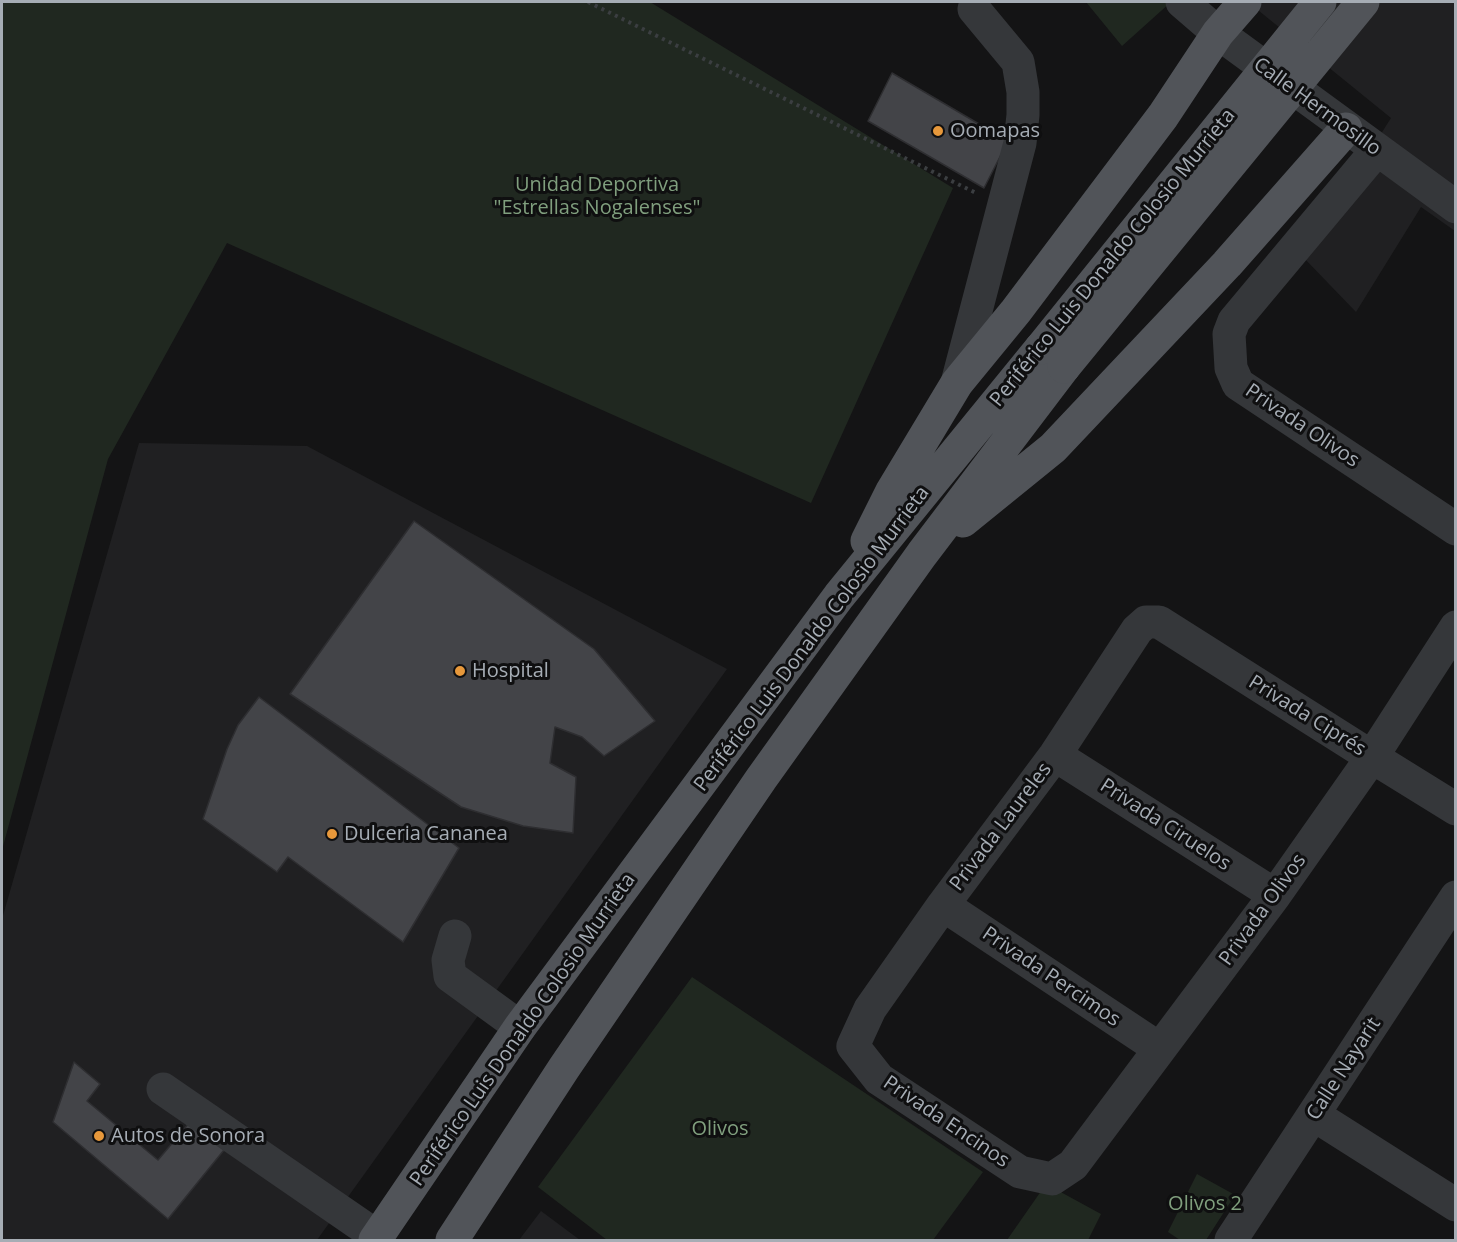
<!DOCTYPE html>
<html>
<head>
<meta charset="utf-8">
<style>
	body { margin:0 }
	#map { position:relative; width:1457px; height:1242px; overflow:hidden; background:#141415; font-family:"Open Sans",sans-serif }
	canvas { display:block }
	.frame { position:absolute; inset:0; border:3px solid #a6adb5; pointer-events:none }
</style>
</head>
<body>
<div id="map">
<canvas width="1457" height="1242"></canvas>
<div class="frame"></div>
</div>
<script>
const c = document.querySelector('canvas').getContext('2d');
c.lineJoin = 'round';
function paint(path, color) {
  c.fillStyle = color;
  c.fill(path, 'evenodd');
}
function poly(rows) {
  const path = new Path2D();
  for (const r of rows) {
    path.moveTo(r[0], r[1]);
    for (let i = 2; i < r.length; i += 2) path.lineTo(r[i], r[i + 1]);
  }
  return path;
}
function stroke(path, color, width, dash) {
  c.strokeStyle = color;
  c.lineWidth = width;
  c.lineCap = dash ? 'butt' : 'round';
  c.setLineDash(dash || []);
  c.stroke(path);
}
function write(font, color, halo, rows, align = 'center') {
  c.font = font + ' "Open Sans",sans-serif';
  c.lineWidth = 6;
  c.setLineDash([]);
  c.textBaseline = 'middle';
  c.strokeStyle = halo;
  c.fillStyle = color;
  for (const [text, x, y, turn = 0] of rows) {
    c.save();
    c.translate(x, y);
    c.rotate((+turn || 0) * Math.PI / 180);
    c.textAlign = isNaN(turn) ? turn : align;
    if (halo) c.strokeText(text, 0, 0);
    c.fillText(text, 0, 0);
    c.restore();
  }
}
paint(poly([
	[1248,2,1455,2,1455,231,1421,207,1356,312,1303,257,1391,118],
	[139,443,307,446,727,669,317,1240,2,1240,2,919],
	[541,1211,580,1240,519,1240]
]), '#202022');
paint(poly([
	[2,2,650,2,953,188,811,503,227,243,108,459,2,850],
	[1086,2,1171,2,1122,46],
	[692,977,983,1172,933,1240,607,1240,538,1187],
	[1197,1174,1235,1195,1206,1240,1180,1240,1168,1232],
	[1046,1184,1101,1214,1088,1240,1007,1240]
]), '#202820');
const building = poly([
	[892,73,1008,141,984,188,868,121,892,73],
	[414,521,594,649,655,721,604,756,582,737,555,727,550,763,576,777,573,833,523,826,461,807,290,694,414,521],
	[259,697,459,848,403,942,288,857,277,872,203,819,227,749,238,725,259,697],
	[74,1062,100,1084,87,1101,158,1160,190,1122,224,1150,168,1219,53,1122,74,1062]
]);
paint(building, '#434448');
stroke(building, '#2e2e31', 1.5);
stroke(poly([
	[588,2,976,193]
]), '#3b3e41', 4, [3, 4.5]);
stroke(poly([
	[1182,2,1218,33,1456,207],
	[1376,151,1234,321,1229,334,1231,368,1238,384,1456,529],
	[957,383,1009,185,1020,143,1023,115,1023,92,1018,62,974,9],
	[1456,627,1372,757,1275,895,1073,1165,1052,1179,1020,1172,879,1079,853,1046,870,1009,943,905,1055,755,1137,630,1146,622,1159,622,1372,757,1456,809],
	[1055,755,1275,895],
	[943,905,1160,1049],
	[455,936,448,960,450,976,520,1027],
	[163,1089,378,1237],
	[1314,1115,1456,1205],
	[1231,1240,1456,897]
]), '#35373a', 33);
stroke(poly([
	[963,521,1053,448,1227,264,1346,129],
	[867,541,892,491,957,383,1016,311,1163,116,1218,33,1245,2],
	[375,1240,520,1027,839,596,1041,348],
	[452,1240,564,1068,761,779,922,554,1064,367]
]), '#515459', 33);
stroke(poly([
	[1041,348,1320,2],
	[1064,367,1363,2]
]), '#515459', 33);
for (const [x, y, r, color] of [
	[938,131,6,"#e7983b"],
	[460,671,6,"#e7983b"],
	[332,834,6,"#e7983b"],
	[99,1136,6,"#e7983b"]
]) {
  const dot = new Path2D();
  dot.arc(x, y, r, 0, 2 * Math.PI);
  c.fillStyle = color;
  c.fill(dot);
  stroke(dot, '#0f0f10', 2);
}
write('20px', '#a6adb5', '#0f0f10', [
	["Calle Hermosillo",1317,107,36],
	["Periférico Luis Donaldo Colosio Murrieta",1113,258,-51],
	["Privada Olivos",1302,426,34],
	["Periférico Luis Donaldo Colosio Murrieta",812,639,-53],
	["Privada Ciprés",1307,716,32],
	["Privada Ciruelos",1165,825,33],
	["Privada Laureles",1001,827,-53],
	["Privada Olivos",1263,910,-54],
	["Privada Percimos",1051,977,34],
	["Periférico Luis Donaldo Colosio Murrieta",523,1030,-55],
	["Calle Nayarit",1344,1069,-57],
	["Privada Encinos",946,1122,34]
]);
write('20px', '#a6adb5', '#0f0f10', [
	["Oomapas",950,131],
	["Hospital",472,671],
	["Dulceria Cananea",344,834],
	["Autos de Sonora",111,1136]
], 'left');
write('20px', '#809f7e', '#0f0f10', [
	["Unidad Deportiva",597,185],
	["\"Estrellas Nogalenses\"",597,208],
	["Olivos",720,1129],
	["Olivos 2",1205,1204]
]);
</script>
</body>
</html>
